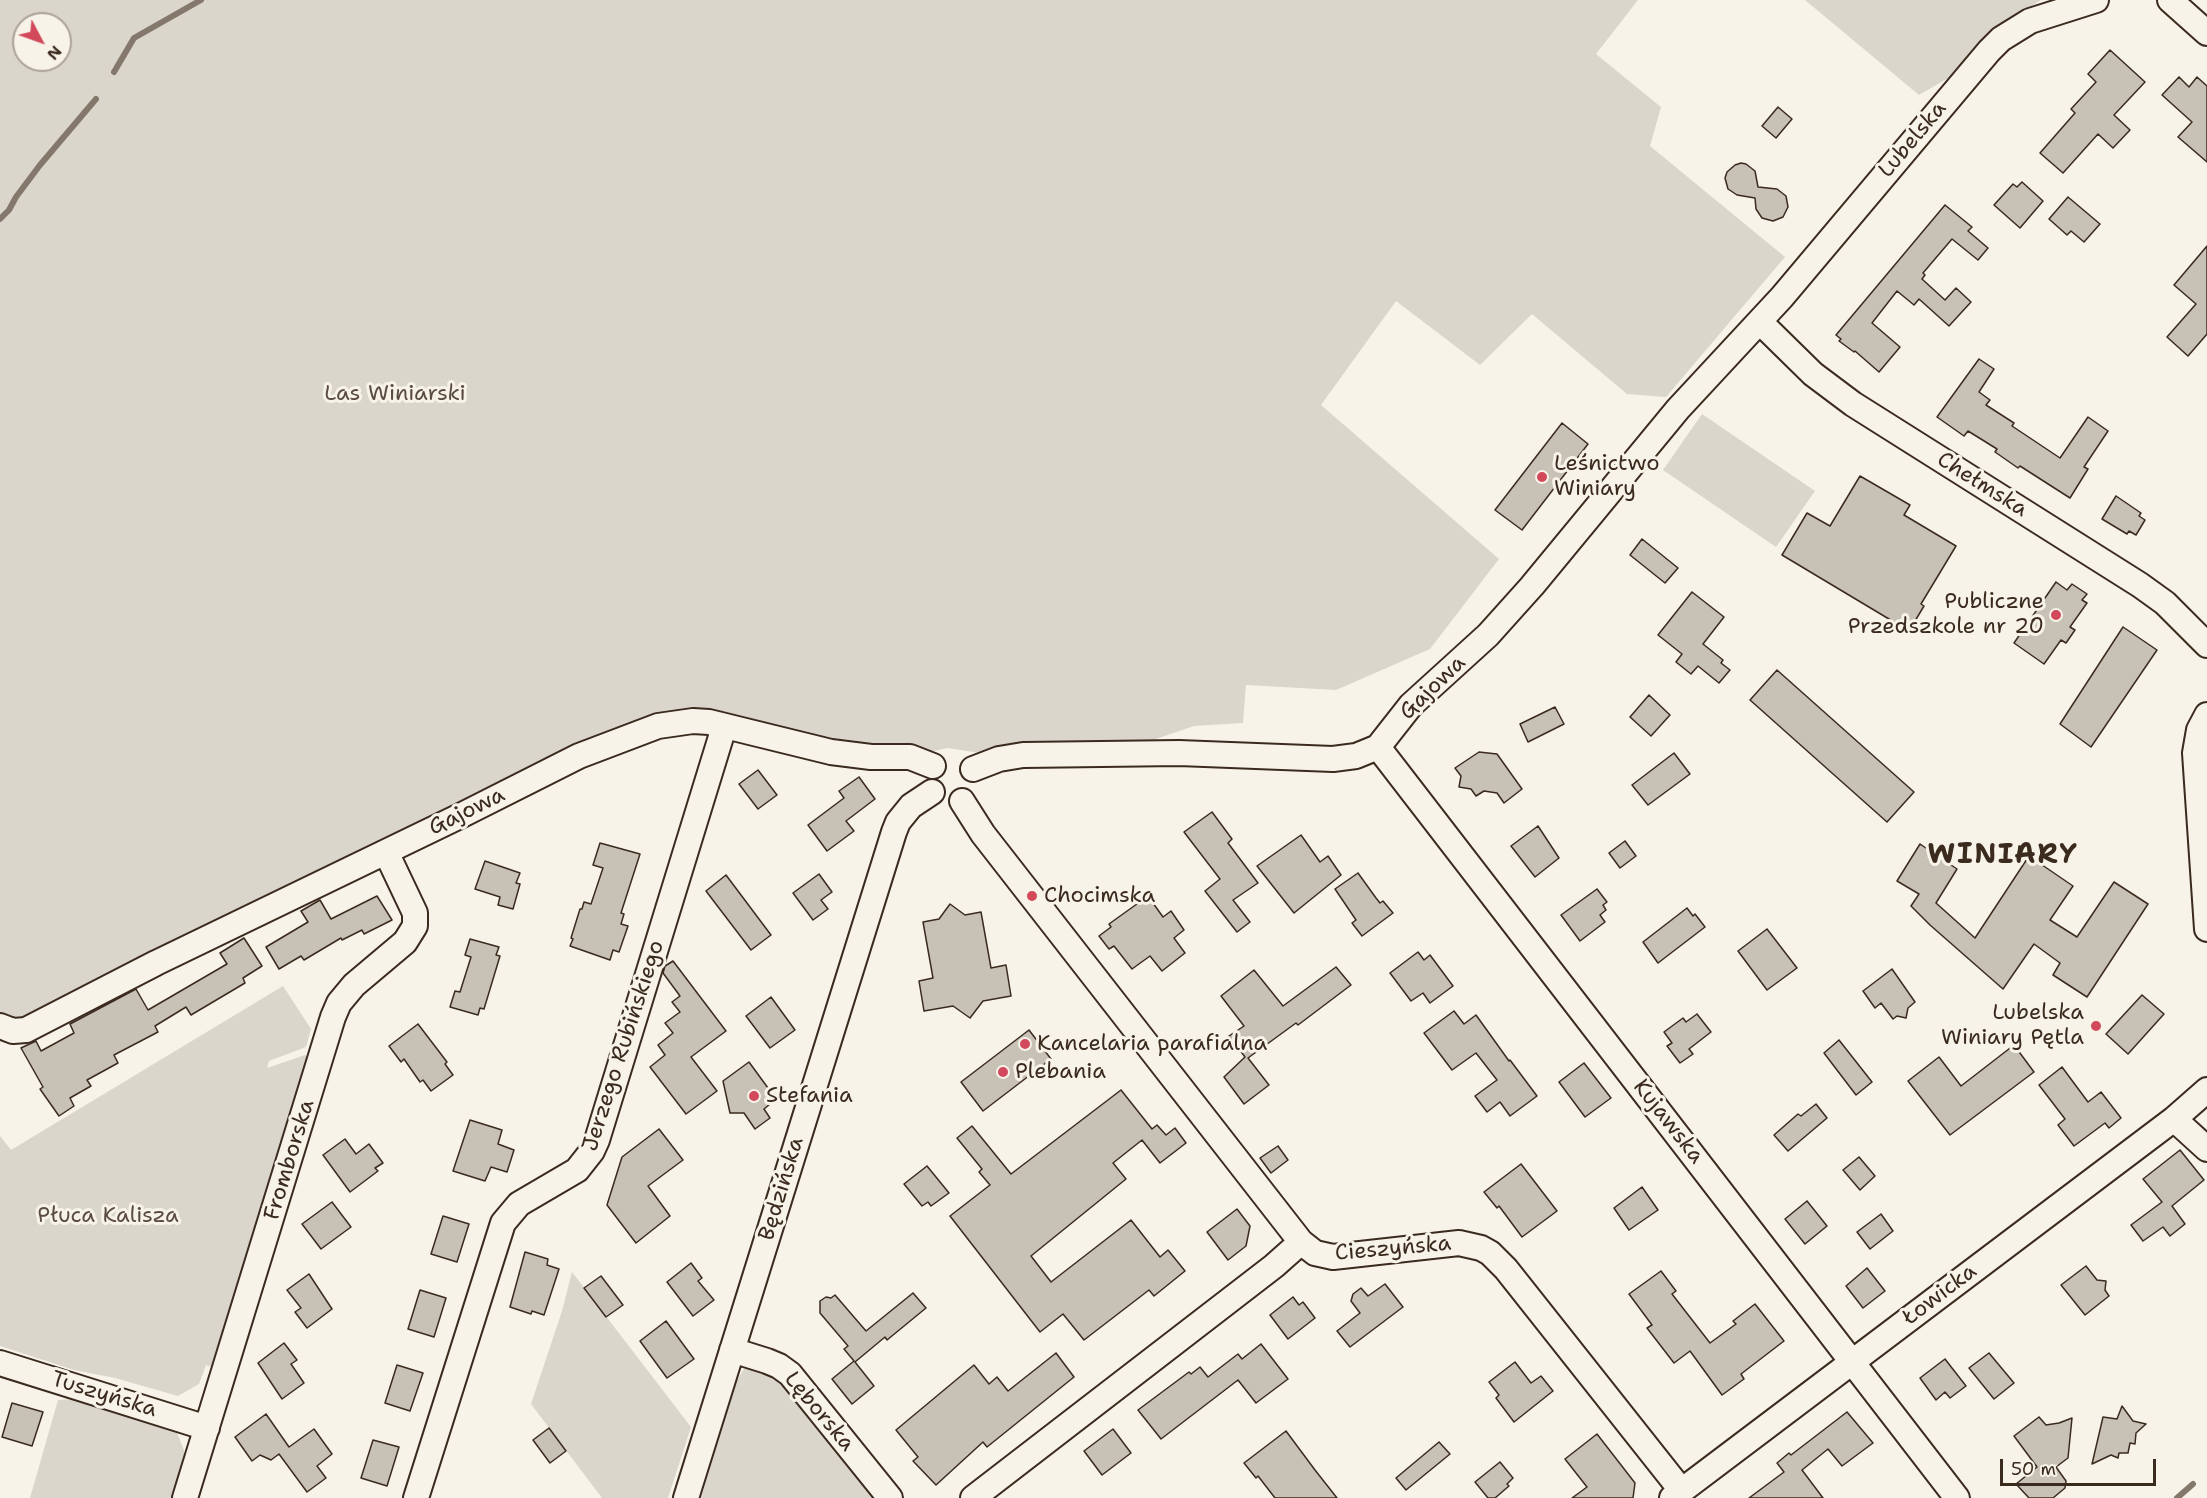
<!DOCTYPE html>
<html>
<head>
<meta charset="utf-8">
<style>
	body { margin:0 }
	#map { position:relative; width:2207px; height:1498px; overflow:hidden; background:#f7f3e8; font-family:"Shantell Sans",sans-serif }
	canvas { display:block }
	.north { position:absolute; left:12px; top:12px; width:60px; height:60px; box-sizing:border-box; background:#f7f3e8; border:2px solid #aca397; border-radius:50%; rotate:131deg; font-size:16px; font-weight:700; line-height:24px; text-align:center; color:#3b2a1e }
	.north::after { content:''; display:block; margin:auto; width:21px; height:27px; background:#d1495b; clip-path:polygon(50% 0,100% 100%,50% 72%,0 100%) }
	.scale { position:absolute; left:2000px; top:1459px; width:156px; height:27px; box-sizing:border-box; border:3px solid #3b2a1e; border-top:0; padding-left:8px; font-size:18px; line-height:21px; white-space:nowrap; color:#3b2a1e; -webkit-text-stroke:4px #f7f3e8; paint-order:stroke }
</style>
</head>
<body>
<div id="map">
<canvas width="2207" height="1498"></canvas>
<div class="north">N</div>
<div class="scale">50 m</div>
</div>
<script>
const c = document.querySelector('canvas').getContext('2d');
c.lineJoin = 'round';
function paint(path, color) {
  c.fillStyle = color;
  c.fill(path, 'evenodd');
}
function poly(rows) {
  const path = new Path2D();
  for (const r of rows) {
    path.moveTo(r[0], r[1]);
    for (let i = 2; i < r.length; i += 2) path.lineTo(r[i], r[i + 1]);
  }
  return path;
}
function stroke(path, color, width, dash) {
  c.strokeStyle = color;
  c.lineWidth = width;
  c.lineCap = dash ? 'butt' : 'round';
  c.setLineDash(dash || []);
  c.stroke(path);
}
function write(font, color, halo, rows, align = 'center') {
  c.font = font + ' "Shantell Sans",sans-serif';
  c.lineWidth = 6;
  c.setLineDash([]);
  c.textBaseline = 'middle';
  c.strokeStyle = halo;
  c.fillStyle = color;
  for (const [text, x, y, turn = 0] of rows) {
    c.save();
    c.translate(x, y);
    c.rotate((+turn || 0) * Math.PI / 180);
    c.textAlign = isNaN(turn) ? turn : align;
    if (halo) c.strokeText(text, 0, 0);
    c.fillText(text, 0, 0);
    c.restore();
  }
}
paint(poly([
	[0,0,1638,0,1596,54,1661,107,1650,146,1785,257,1666,397,1627,394,1532,314,1480,365,1396,301,1321,405,1499,559,1430,649,1336,690,1246,685,1243,723,1194,726,1147,742,1014,745,980,753,947,748,926,753,861,746,692,711,36,1015,13,1021,0,1015],
	[24,24,60,24,60,60,24,60],
	[1805,0,2041,0,2009,21,1957,73,1919,95],
	[1702,414,1815,491,1776,547,1663,470],
	[283,986,311,1029,306,1047,269,1061,267,1068,305,1055,308,1058,212,1367,206,1365,199,1384,178,1396,115,1378,74,1370,0,1346,0,1136,11,1150],
	[572,1272,691,1427,668,1498,602,1498,531,1404,562,1311],
	[754,1366,779,1379,876,1498,701,1498,737,1380,744,1369],
	[74,1399,177,1433,184,1450,184,1461,173,1498,30,1498,58,1400]
]), '#dbd6cb');
stroke(poly([
	[114,72,134,38,201,0],
	[0,219,9,210,16,197,40,165,96,99],
	[2177,1498,2193,1484]
]), '#84786c', 6);
const building = poly([
	[2110,50,2145,82,2114,115,2130,130,2113,148,2098,134,2063,173,2040,153,2075,113,2071,109,2096,82,2088,74,2110,50],
	[2179,77,2189,87,2197,77,2207,86,2207,162,2178,137,2192,122,2162,95,2179,77],
	[1778,107,1792,119,1776,138,1762,126,1778,107],
	[1741,163,1746,164,1755,171,1758,187,1777,189,1786,196,1788,207,1783,217,1773,221,1762,218,1756,209,1755,198,1737,195,1728,189,1725,178,1727,172,1735,165,1741,163],
	[2022,182,2043,201,2020,228,1994,205,2013,184,2017,187,2022,182],
	[2068,197,2100,224,2084,242,2071,231,2067,235,2049,219,2068,197],
	[1945,205,1972,227,1968,231,1988,248,1978,260,1952,239,1923,273,1925,275,1922,279,1945,300,1956,288,1971,302,1949,326,1919,299,1914,305,1897,291,1872,323,1900,347,1879,372,1855,351,1854,352,1839,341,1841,339,1836,335,1945,205],
	[2207,246,2207,334,2188,356,2167,337,2196,304,2174,285,2207,246],
	[1979,359,1994,369,1979,392,1990,400,1986,405,2014,423,2012,426,2060,458,2088,417,2108,431,2084,467,2088,469,2070,498,2020,466,2018,468,1995,452,1997,449,1968,431,1964,436,1937,417,1979,359],
	[1562,423,1588,444,1522,530,1495,510,1562,423],
	[1860,476,1910,505,1904,515,1956,546,1921,604,1924,606,1909,631,1782,555,1807,513,1830,526,1860,476],
	[2116,496,2141,513,2139,516,2145,520,2136,535,2129,531,2127,534,2102,519,2116,496],
	[1642,539,1678,568,1665,583,1630,555,1642,539],
	[2056,582,2067,590,2072,584,2087,594,2082,600,2087,603,2070,627,2075,630,2066,643,2061,640,2044,664,2014,643,2056,582],
	[1692,592,1724,617,1703,644,1723,660,1721,663,1730,670,1719,683,1698,666,1691,674,1676,662,1682,654,1658,635,1692,592],
	[2123,627,2157,650,2091,747,2060,724,2123,627],
	[1777,670,1914,792,1887,822,1750,700,1777,670],
	[1649,695,1670,715,1651,736,1630,717,1649,695],
	[1555,707,1564,724,1528,742,1520,724,1555,707],
	[1479,752,1497,754,1522,789,1504,803,1497,793,1484,791,1476,796,1471,789,1459,787,1461,776,1455,768,1479,752],
	[1674,753,1690,774,1648,805,1632,785,1674,753],
	[758,770,777,795,758,809,739,784,758,770],
	[859,777,875,799,846,821,854,831,827,851,808,825,844,798,839,791,859,777],
	[1212,812,1232,839,1228,843,1258,883,1233,900,1250,922,1237,932,1205,891,1220,879,1184,832,1212,812],
	[1538,826,1559,858,1535,877,1511,846,1538,826],
	[1301,835,1320,862,1328,856,1341,875,1294,913,1257,866,1301,835],
	[1625,841,1636,856,1620,868,1609,853,1625,841],
	[600,843,640,854,621,913,624,914,621,924,628,926,619,952,613,950,610,960,570,946,573,939,571,938,580,909,582,909,584,902,591,904,603,868,593,865,600,843],
	[1920,844,1957,869,1936,903,1975,938,2029,856,2073,886,2050,920,2077,937,2114,882,2148,904,2087,997,2053,975,2060,963,2034,944,2003,989,1930,925,1911,906,1919,894,1897,881,1920,844],
	[485,861,520,873,516,883,520,884,513,909,498,905,500,897,475,889,485,861],
	[1358,873,1376,898,1380,903,1383,901,1393,913,1362,936,1352,923,1356,920,1335,889,1358,873],
	[819,874,832,892,821,900,828,909,813,920,793,893,819,874],
	[726,875,771,935,751,950,706,891,726,875],
	[1597,889,1607,902,1603,905,1606,910,1600,915,1605,922,1580,941,1561,915,1597,889],
	[377,896,392,920,364,934,362,930,342,940,341,938,304,960,301,956,279,969,266,947,308,922,301,911,320,900,331,919,377,896],
	[1148,896,1163,917,1171,911,1184,930,1174,938,1185,953,1162,971,1150,956,1132,969,1114,946,1109,949,1099,936,1111,927,1109,924,1148,896],
	[950,904,965,915,981,912,991,968,1006,965,1011,996,983,1001,970,1018,953,1006,924,1011,919,981,933,978,923,922,939,919,950,904],
	[1687,908,1693,916,1695,914,1705,927,1658,963,1643,942,1687,908],
	[1767,929,1797,968,1767,990,1738,951,1767,929],
	[244,938,262,966,243,978,245,983,191,1015,186,1007,155,1026,158,1032,114,1055,118,1063,87,1080,91,1086,70,1098,74,1106,59,1116,40,1089,43,1087,21,1048,36,1041,41,1051,74,1033,70,1024,136,989,148,1010,227,964,220,953,244,938],
	[470,939,499,947,496,955,500,956,484,1009,480,1008,478,1015,450,1007,455,991,460,992,471,957,465,955,470,939],
	[1418,952,1424,960,1430,955,1453,986,1430,1003,1423,993,1411,1001,1390,973,1418,952],
	[673,961,726,1031,691,1057,717,1091,686,1114,650,1067,665,1055,658,1045,673,1033,665,1023,680,1012,672,1002,680,996,663,973,665,966,673,961],
	[1336,967,1351,985,1298,1025,1296,1023,1248,1058,1269,1085,1244,1104,1224,1077,1245,1057,1229,1036,1244,1026,1221,996,1254,970,1283,1006,1336,967],
	[1892,969,1915,1002,1908,1008,1906,1018,1897,1016,1893,1019,1881,1003,1875,1008,1863,991,1892,969],
	[2142,995,2164,1014,2128,1054,2106,1034,2142,995],
	[771,997,795,1030,770,1048,746,1016,771,997],
	[1454,1011,1464,1024,1476,1015,1509,1061,1510,1060,1537,1096,1510,1116,1500,1102,1487,1112,1475,1096,1497,1080,1476,1053,1452,1070,1424,1033,1454,1011],
	[1697,1014,1711,1032,1689,1049,1693,1054,1680,1063,1667,1046,1672,1043,1664,1032,1683,1018,1686,1022,1697,1014],
	[418,1024,447,1062,445,1064,453,1075,431,1091,423,1080,420,1082,404,1059,401,1062,389,1046,418,1024],
	[1029,1030,1051,1059,983,1111,961,1082,1029,1030],
	[1839,1040,1872,1082,1856,1095,1824,1053,1839,1040],
	[2014,1045,2034,1072,1950,1135,1908,1081,1939,1057,1961,1086,2014,1045],
	[749,1062,776,1099,764,1109,770,1118,755,1129,744,1113,730,1113,723,1081,749,1062],
	[1584,1063,1611,1098,1585,1117,1559,1082,1584,1063],
	[2062,1067,2088,1102,2101,1092,2121,1118,2109,1128,2105,1123,2074,1146,2058,1125,2065,1119,2039,1085,2062,1067],
	[1121,1090,1152,1129,1157,1125,1166,1135,1175,1128,1186,1143,1160,1163,1142,1140,1113,1163,1126,1179,1031,1256,1051,1282,1131,1220,1160,1257,1168,1250,1185,1271,1154,1296,1149,1290,1084,1340,1063,1314,1040,1332,950,1216,990,1185,979,1172,982,1169,957,1138,972,1126,1011,1174,1121,1090],
	[1816,1104,1827,1118,1788,1151,1774,1135,1798,1114,1801,1116,1816,1104],
	[470,1120,502,1130,498,1144,514,1150,507,1172,491,1167,485,1181,453,1171,470,1120],
	[659,1129,683,1160,648,1186,670,1216,636,1243,607,1205,622,1157,659,1129],
	[345,1139,356,1154,369,1144,383,1163,375,1168,378,1171,350,1192,323,1155,345,1139],
	[1278,1146,1288,1160,1271,1173,1260,1158,1278,1146],
	[2180,1150,2204,1180,2172,1206,2185,1224,2170,1236,2163,1227,2143,1241,2131,1225,2162,1202,2143,1179,2180,1150],
	[1859,1157,1875,1176,1860,1190,1843,1170,1859,1157],
	[1521,1164,1557,1211,1522,1237,1499,1206,1497,1208,1484,1192,1521,1164],
	[927,1166,949,1193,931,1206,928,1202,922,1206,904,1184,927,1166],
	[1642,1187,1658,1210,1629,1230,1614,1208,1642,1187],
	[1807,1201,1827,1226,1805,1244,1785,1219,1807,1201],
	[332,1202,351,1227,321,1249,302,1224,332,1202],
	[1237,1209,1250,1226,1246,1246,1228,1260,1207,1232,1237,1209],
	[1881,1214,1893,1231,1870,1249,1857,1232,1881,1214],
	[443,1216,469,1224,457,1262,431,1254,443,1216],
	[525,1252,548,1259,547,1265,559,1269,544,1315,532,1311,531,1314,510,1307,525,1252],
	[691,1263,702,1278,698,1281,714,1300,693,1316,667,1282,691,1263],
	[2086,1266,2097,1280,2106,1281,2105,1290,2109,1296,2085,1315,2061,1285,2086,1266],
	[1867,1268,1885,1291,1863,1308,1846,1286,1867,1268],
	[1661,1271,1676,1291,1672,1294,1710,1343,1736,1324,1733,1321,1755,1304,1784,1341,1741,1374,1744,1379,1722,1395,1690,1351,1674,1363,1647,1328,1652,1325,1629,1294,1661,1271],
	[309,1274,332,1309,307,1328,295,1312,301,1308,287,1290,309,1274],
	[601,1276,623,1305,606,1317,584,1288,601,1276],
	[1385,1284,1403,1307,1350,1347,1337,1331,1360,1313,1351,1301,1353,1294,1361,1288,1368,1296,1385,1284],
	[420,1290,446,1298,434,1337,408,1329,420,1290],
	[913,1293,926,1308,887,1340,885,1337,855,1362,874,1386,852,1404,832,1379,854,1361,844,1349,848,1346,820,1313,820,1301,826,1297,831,1298,835,1295,866,1331,913,1293],
	[1293,1297,1299,1305,1303,1302,1315,1318,1288,1339,1270,1315,1293,1297],
	[666,1321,694,1359,667,1378,640,1341,666,1321],
	[284,1343,297,1360,291,1364,304,1383,282,1399,258,1363,284,1343],
	[1261,1344,1288,1379,1256,1403,1238,1380,1161,1439,1138,1410,1189,1372,1191,1374,1200,1367,1208,1377,1238,1354,1242,1359,1261,1344],
	[1056,1353,1074,1377,987,1447,983,1442,936,1485,913,1461,918,1457,896,1430,974,1365,989,1384,997,1377,1008,1391,1056,1353],
	[1989,1353,2014,1383,1994,1399,1969,1368,1989,1353],
	[1945,1359,1966,1386,1950,1398,1945,1392,1936,1400,1920,1378,1945,1359],
	[1515,1362,1531,1383,1541,1376,1553,1391,1514,1422,1496,1398,1499,1395,1489,1382,1515,1362],
	[397,1365,423,1373,410,1411,385,1403,397,1365],
	[12,1403,43,1412,32,1446,2,1437,12,1403],
	[2122,1406,2133,1421,2146,1424,2136,1433,2135,1444,2130,1443,2128,1453,2119,1453,2118,1458,2111,1455,2092,1464,2103,1417,2117,1419,2122,1406],
	[1847,1412,1873,1443,1842,1466,1828,1449,1802,1470,1823,1498,1749,1498,1784,1472,1777,1463,1789,1453,1791,1455,1847,1412],
	[266,1414,289,1447,314,1429,332,1454,317,1466,326,1478,307,1492,279,1454,271,1460,260,1455,252,1461,235,1437,266,1414],
	[2039,1417,2046,1425,2059,1423,2072,1418,2068,1458,2056,1467,2066,1481,2065,1488,2053,1498,2029,1498,2016,1484,2037,1467,2014,1436,2039,1417],
	[549,1428,566,1451,550,1463,533,1440,549,1428],
	[1113,1429,1131,1453,1102,1475,1084,1451,1113,1429],
	[1286,1431,1315,1470,1337,1498,1275,1498,1258,1476,1256,1478,1244,1463,1286,1431],
	[1597,1434,1635,1483,1633,1498,1572,1498,1587,1487,1565,1459,1597,1434],
	[373,1440,399,1447,387,1486,361,1478,373,1440],
	[1439,1442,1450,1454,1406,1490,1396,1478,1439,1442],
	[1500,1462,1513,1478,1507,1484,1509,1486,1495,1498,1488,1498,1475,1482,1500,1462]
]);
paint(building, '#c8c1b6');
stroke(building, '#3b2a1e', 1.5);
const minor = poly([
	[2170,0,2207,33],
	[1760,322,1813,374,1853,404,2140,585,2165,603,2207,645],
	[2207,715,2199,730,2195,753,2207,929],
	[1378,747,1957,1498],
	[973,769,999,759,1023,755,1179,753,1333,759,1356,756,1378,747,1411,705,1488,635,1532,586,1678,409,1782,297,1989,51,2001,39,2030,21,2096,0],
	[962,801,983,834,1301,1242,1315,1253,1333,1257,1459,1243,1481,1248,1490,1253,1506,1269,1681,1490],
	[0,1026,13,1031,26,1030,156,963,460,816,579,756,658,726,693,721,709,722,831,752,871,757,910,757,933,766],
	[2174,1119,2207,1149],
	[732,1350,767,1361,779,1366,790,1374,890,1498],
	[0,1363,207,1428],
	[185,1498,333,1017,339,1003,354,985,405,942,415,926,415,913,386,852],
	[416,1498,503,1223,519,1204,577,1170,592,1151,597,1140,724,727],
	[686,1498,894,832,898,822,911,806,932,792],
	[973,1498,1274,1266,1301,1242],
	[1672,1498,2174,1119,2207,1090]
]);
stroke(minor, '#3b2a1e', 28);
stroke(minor, '#f7f3e8', 24);
for (const [x, y, r, color] of [
	[1542,477,6,"#d1495b"],
	[2056,615,6,"#d1495b"],
	[1032,896,6,"#d1495b"],
	[2096,1026,6,"#d1495b"],
	[1025,1044,6,"#d1495b"],
	[1003,1072,6,"#d1495b"],
	[754,1096,6,"#d1495b"]
]) {
  const dot = new Path2D();
  dot.arc(x, y, r, 0, 2 * Math.PI);
  c.fillStyle = color;
  c.fill(dot);
  stroke(dot, '#f7f3e8', 2);
}
write('22px', '#3b2a1e', '#f7f3e8', [
	["Lubelska",1913,140,-50],
	["Chełmska",1982,485,32],
	["Gajowa",1433,688,-44],
	["Gajowa",467,812,-26],
	["Jerzego Rubińskiego",624,1046,-72],
	["Kujawska",1668,1122,52],
	["Fromborska",290,1160,-73],
	["Będzińska",782,1189,-73],
	["Cieszyńska",1393,1249,-5],
	["Łowicka",1940,1295,-37],
	["Tuszyńska",104,1395,17],
	["Lęborska",819,1412,50]
]);
write('22px', '#5b4c41', '#f7f3e8', [
	["Las Winiarski",395,394],
	["Płuca Kalisza",108,1216]
]);
write('22px', '#3b2a1e', '#f7f3e8', [
	["Leśnictwo",1554,464],
	["Winiary",1554,489],
	["Publiczne",2044,602,"right"],
	["Przedszkole nr 20",2044,627,"right"],
	["Chocimska",1044,896],
	["Lubelska",2084,1013,"right"],
	["Winiary Pętla",2084,1038,"right"],
	["Kancelaria parafialna",1037,1044],
	["Plebania",1015,1072],
	["Stefania",766,1096]
], 'left');
c.letterSpacing = '1.5px';
write('bold 28px', '#3b2a1e', '#f7f3e8', [
	["WINIARY",2003,856]
]);
c.letterSpacing = '0px';
</script>
</body>
</html>
